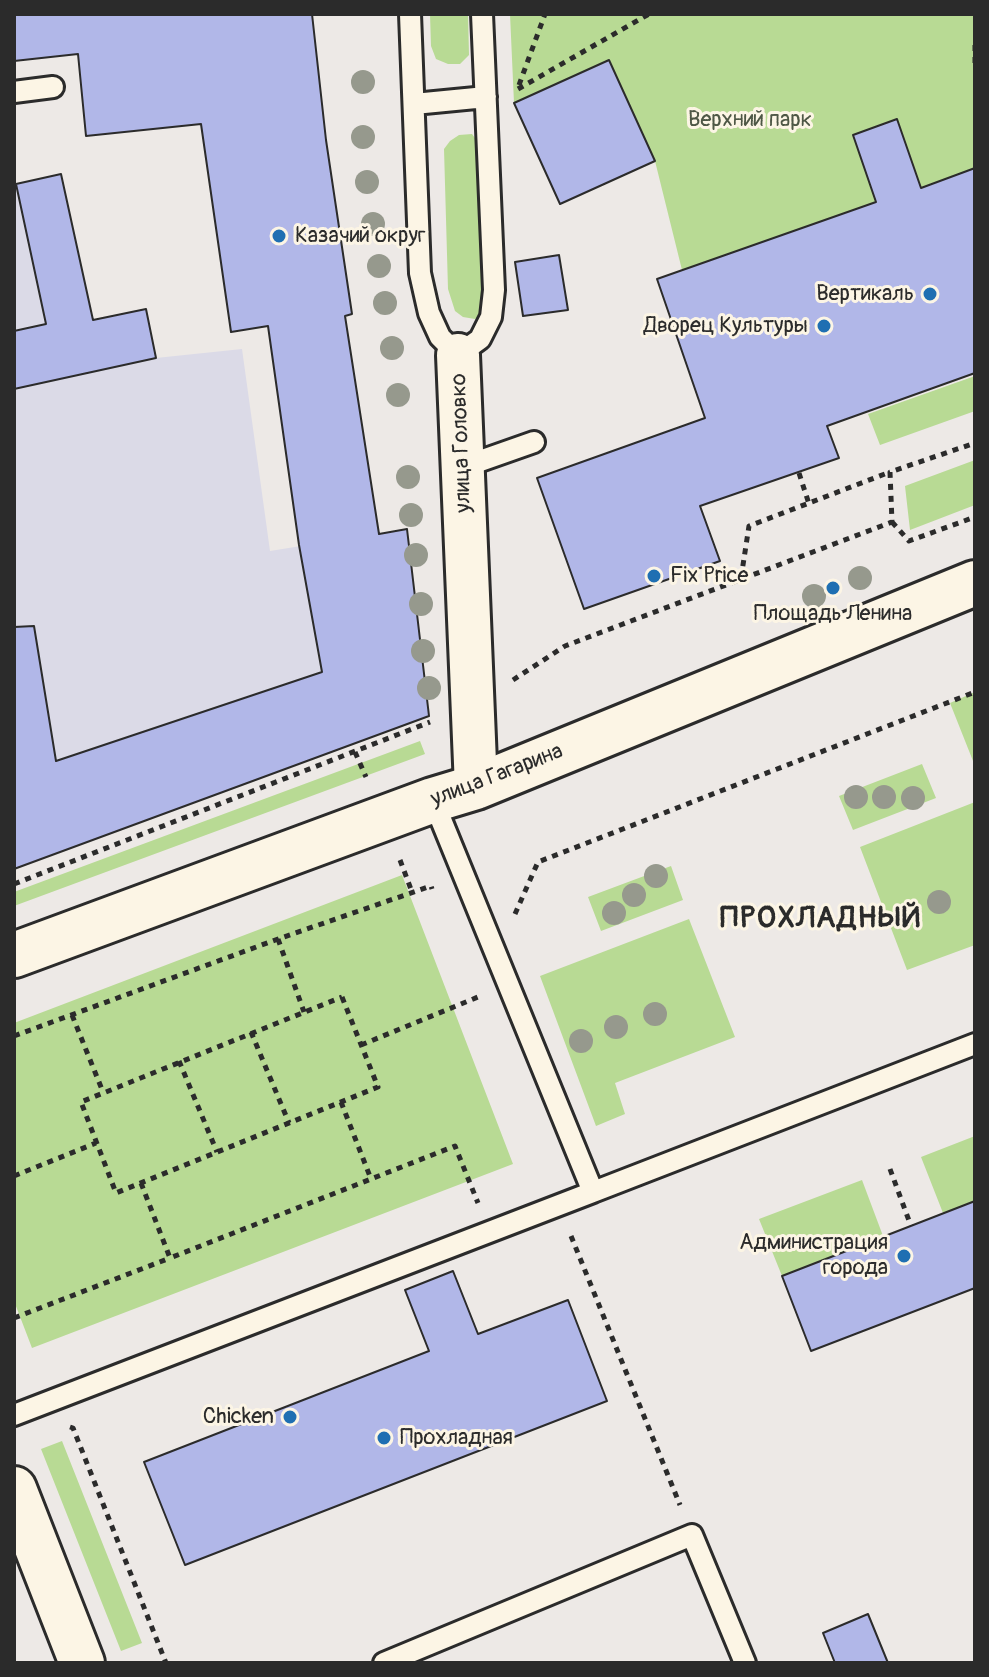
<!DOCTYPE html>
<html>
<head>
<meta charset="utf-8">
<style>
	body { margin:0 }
	#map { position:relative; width:989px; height:1677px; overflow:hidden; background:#ede9e6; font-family:Pangolin,sans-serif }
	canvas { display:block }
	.frame { position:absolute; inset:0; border:16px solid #2b2b2b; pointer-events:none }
</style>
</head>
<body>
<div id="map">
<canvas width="989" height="1677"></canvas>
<div class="frame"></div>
</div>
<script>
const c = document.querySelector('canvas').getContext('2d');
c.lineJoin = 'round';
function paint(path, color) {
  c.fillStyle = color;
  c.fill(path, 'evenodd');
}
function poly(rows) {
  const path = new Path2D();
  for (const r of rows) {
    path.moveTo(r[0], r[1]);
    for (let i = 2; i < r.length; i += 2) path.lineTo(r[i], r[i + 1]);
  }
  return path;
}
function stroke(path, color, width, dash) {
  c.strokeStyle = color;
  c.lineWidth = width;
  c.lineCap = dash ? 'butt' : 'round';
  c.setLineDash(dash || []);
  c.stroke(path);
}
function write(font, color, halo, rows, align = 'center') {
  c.font = font + ' Pangolin,sans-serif';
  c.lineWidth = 6;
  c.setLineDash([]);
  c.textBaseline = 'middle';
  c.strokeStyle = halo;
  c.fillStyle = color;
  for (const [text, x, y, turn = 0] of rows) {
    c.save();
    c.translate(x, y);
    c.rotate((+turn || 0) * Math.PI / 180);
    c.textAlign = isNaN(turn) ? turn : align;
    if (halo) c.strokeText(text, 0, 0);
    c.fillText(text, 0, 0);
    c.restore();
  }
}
paint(poly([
	[61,174,93,320,146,309,156,358,242,349,270,551,407,529,429,716,14,869,14,184]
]), '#dbdae7');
paint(poly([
	[430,14,468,14,469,55,460,64,448,64,436,59,431,46],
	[510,14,975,14,975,169,921,188,897,119,853,135,876,202,682,270,655,161,610,61,514,103],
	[472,134,481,146,487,308,482,316,475,319,463,317,455,311,448,289,444,149,450,141,459,135],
	[975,376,975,411,880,445,868,414],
	[975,460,975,505,910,530,905,486],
	[975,692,975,766,950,703],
	[420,741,425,754,14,906,14,892],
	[922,764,936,798,853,830,839,796],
	[975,802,975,945,907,970,860,847],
	[671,866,683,900,601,931,588,897],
	[402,875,513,1164,32,1348,14,1301,14,1023],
	[689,919,735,1037,615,1083,625,1114,596,1126,540,976],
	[975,1136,975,1201,943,1213,921,1157],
	[862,1180,883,1236,782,1276,759,1219],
	[62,1441,142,1643,121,1651,41,1449]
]), '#b8da94');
const building = poly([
	[14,14,312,14,326,140,352,314,345,316,379,534,407,529,429,716,14,869,14,627,34,626,56,761,322,672,299,545,268,326,231,332,201,124,86,136,78,54,14,61,14,14],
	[609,60,655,161,560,204,514,103,609,60],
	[897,119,921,188,975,168,975,373,827,426,839,458,700,506,720,561,584,609,537,478,705,418,657,279,876,202,853,135,897,119],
	[61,174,93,320,146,309,156,358,14,389,14,331,46,324,16,184,61,174],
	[559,255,568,310,523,316,515,262,559,255],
	[975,1201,975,1288,811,1351,782,1276,975,1201],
	[453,1271,478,1334,568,1300,607,1401,185,1565,144,1462,429,1351,405,1290,453,1271],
	[868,1614,888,1663,835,1663,823,1633,868,1614]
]);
paint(building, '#b1b7e8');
stroke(building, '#2b2b2b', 2);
const service = poly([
	[410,14,420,273,429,313,440,337,458,355,480,339,491,317,494,290,482,14],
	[14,92,53,87],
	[414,104,486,97],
	[463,467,534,442],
	[593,1192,975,1044],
	[14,1415,593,1192,433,800],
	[384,1663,692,1535,745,1663]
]);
const minor = poly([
	[458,355,476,787]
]);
const tertiary = poly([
	[14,955,433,800,476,787,975,583]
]);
const secondary = poly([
	[14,1489,82,1663]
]);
stroke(service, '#2b2b2b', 26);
stroke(minor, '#2b2b2b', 48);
stroke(tertiary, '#2b2b2b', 50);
stroke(secondary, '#2b2b2b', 50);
stroke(poly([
	[975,45,975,68],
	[519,85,545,14],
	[518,89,649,14],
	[799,473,809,504],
	[892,522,909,541,975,517],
	[741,578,749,526,890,472],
	[513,680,565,646,892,522,890,472,975,443],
	[355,752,366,777],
	[400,860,412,892],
	[14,884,430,722],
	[515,914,538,862,975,692],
	[278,939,304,1012],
	[342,997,378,1087,116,1193,81,1102,342,997],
	[72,1015,103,1092],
	[251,1032,289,1123],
	[14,1036,278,939,431,886,432,889],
	[361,1045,478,997],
	[179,1061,217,1152],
	[341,1102,371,1179],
	[890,1169,911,1226],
	[14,1176,96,1143],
	[141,1183,170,1258,455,1146,478,1203],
	[571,1236,680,1505],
	[14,1318,170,1258],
	[70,1427,73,1428,166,1663]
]), '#2b2b2b', 5, [6, 6]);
stroke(service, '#fcf5e5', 20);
stroke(minor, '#fcf5e5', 42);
stroke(tertiary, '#fcf5e5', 44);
stroke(secondary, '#fcf5e5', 44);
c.fillStyle = '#96998d';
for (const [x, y] of [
	[363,82],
	[363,137],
	[367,182],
	[373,224],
	[379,266],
	[385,303],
	[392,348],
	[398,395],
	[408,477],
	[411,515],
	[416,555],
	[860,578],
	[814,596],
	[421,604],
	[423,651],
	[429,688],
	[856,797],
	[884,797],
	[913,798],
	[656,876],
	[634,895],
	[939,902],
	[614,913],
	[655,1014],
	[616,1027],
	[581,1041]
]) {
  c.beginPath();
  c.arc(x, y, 12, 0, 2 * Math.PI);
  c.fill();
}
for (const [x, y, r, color] of [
	[279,236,8,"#1f6fb2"],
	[930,294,8,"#1f6fb2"],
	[824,326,8,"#1f6fb2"],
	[654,576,8,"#1f6fb2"],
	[833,588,8,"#1f6fb2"],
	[904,1256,8,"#1f6fb2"],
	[290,1417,8,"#1f6fb2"],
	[384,1438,8,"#1f6fb2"]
]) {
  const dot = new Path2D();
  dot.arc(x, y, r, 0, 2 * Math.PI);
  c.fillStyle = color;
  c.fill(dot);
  stroke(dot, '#fcf5e5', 3);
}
write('22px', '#4e5745', '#fcf5e5', [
	["Верхний парк",750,120]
]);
write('22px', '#2b2b2b', '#fcf5e5', [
	["Казачий округ",295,236,"left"],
	["Вертикаль",914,294],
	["Дворец Культуры",808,326],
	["Fix Price",670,576,"left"],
	["Площадь Ленина",833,614,"center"],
	["Администрация",888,1243],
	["города",888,1268],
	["Chicken",274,1417],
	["Прохладная",400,1438,"left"]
], 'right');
write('22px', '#2b2b2b', '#fcf5e5', [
	["улица Головко",462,443,-92],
	["улица Гагарина",497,776,-21]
]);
c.letterSpacing = '2px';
write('bold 30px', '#2b2b2b', '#fcf5e5', [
	["ПРОХЛАДНЫЙ",821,919]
]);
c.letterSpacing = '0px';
</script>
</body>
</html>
